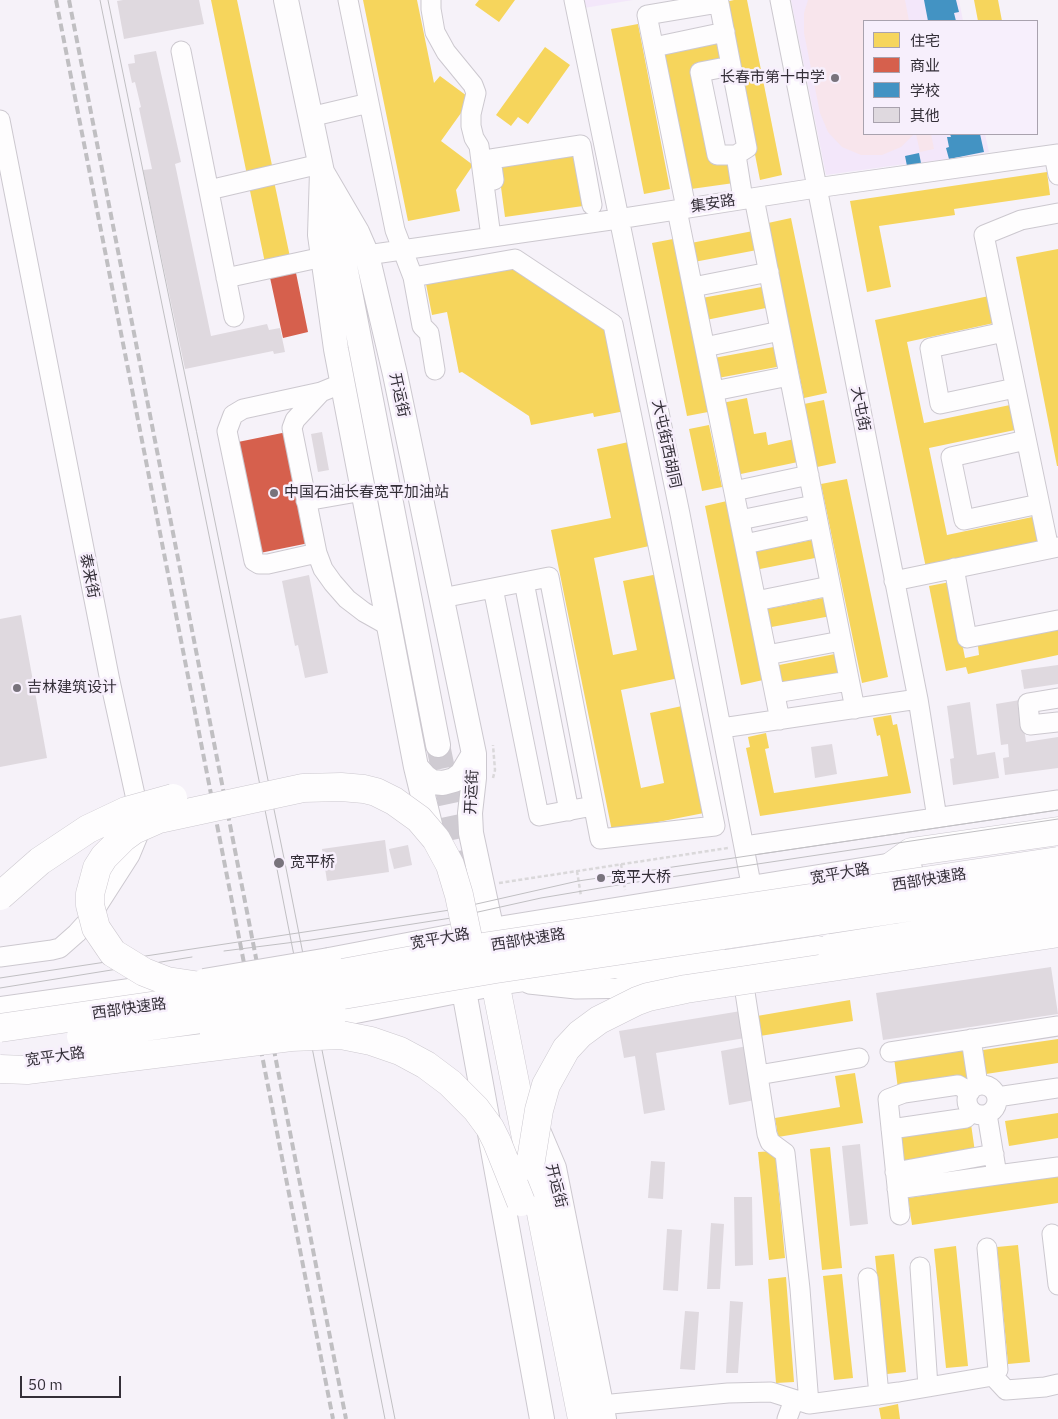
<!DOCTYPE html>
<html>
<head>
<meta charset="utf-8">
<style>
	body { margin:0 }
	#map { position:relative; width:1058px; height:1419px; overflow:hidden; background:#f6f2f9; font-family:"IBM Plex Sans","Noto Sans SC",sans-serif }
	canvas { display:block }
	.legend { position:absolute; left:863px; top:20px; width:175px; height:115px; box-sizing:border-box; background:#f7effc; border:1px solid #a9a2ae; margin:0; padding:6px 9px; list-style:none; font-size:15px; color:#342f38 }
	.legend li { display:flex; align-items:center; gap:10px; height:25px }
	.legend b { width:25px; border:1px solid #a9a2ae }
	.scale { position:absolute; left:20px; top:1376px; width:101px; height:22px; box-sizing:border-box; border:2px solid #342f38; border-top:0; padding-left:6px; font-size:15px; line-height:18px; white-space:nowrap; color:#342f38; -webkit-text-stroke:4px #f7effc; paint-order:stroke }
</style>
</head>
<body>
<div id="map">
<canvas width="1058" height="1419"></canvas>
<ul class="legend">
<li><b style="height:14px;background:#f6d55c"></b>住宅</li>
<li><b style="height:14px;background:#d6604d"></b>商业</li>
<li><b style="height:14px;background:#4393c3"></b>学校</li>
<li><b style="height:14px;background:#dfd9df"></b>其他</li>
</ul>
<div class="scale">50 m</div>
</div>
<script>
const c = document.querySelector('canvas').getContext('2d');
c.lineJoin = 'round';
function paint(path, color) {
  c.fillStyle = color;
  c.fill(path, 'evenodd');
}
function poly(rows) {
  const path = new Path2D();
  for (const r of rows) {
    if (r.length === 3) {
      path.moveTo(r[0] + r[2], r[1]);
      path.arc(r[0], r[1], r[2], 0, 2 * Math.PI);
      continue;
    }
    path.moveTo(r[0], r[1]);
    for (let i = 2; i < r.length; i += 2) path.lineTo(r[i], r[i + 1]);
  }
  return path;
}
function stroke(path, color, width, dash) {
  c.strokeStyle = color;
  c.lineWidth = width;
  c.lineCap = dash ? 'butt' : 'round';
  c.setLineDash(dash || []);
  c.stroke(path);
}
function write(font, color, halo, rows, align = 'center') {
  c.font = font + ' "IBM Plex Sans","Noto Sans SC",sans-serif';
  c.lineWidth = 5;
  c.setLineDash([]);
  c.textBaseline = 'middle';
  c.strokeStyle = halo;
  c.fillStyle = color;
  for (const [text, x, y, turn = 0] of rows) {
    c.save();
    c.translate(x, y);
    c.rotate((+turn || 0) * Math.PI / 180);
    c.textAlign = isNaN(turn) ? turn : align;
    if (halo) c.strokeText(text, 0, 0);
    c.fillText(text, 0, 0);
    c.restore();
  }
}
paint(poly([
	[583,0,633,0,584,8],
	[791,0,959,0,963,21,864,21,864,134,985,134,989,152,906,168,905,164,826,175]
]), '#f3e7fa');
paint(poly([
	[808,0,905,0,909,21,864,21,864,134,914,134,901,147,882,155,861,155,842,147,828,132,820,113,804,33,804,13],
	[916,134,931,134,934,149,920,152]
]), '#f8e5ec');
paint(poly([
	[211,0,237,0,273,170,247,175],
	[363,0,417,0,434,83,440,76,471,99,441,141,473,165,456,190,460,211,408,221],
	[479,0,515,0,499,22,475,5],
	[734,0,747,0,782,175,760,180,725,2],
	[974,0,998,0,1002,21,978,21],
	[638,24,670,189,644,194,611,29],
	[722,41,726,58,692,65,712,162,731,160,734,183,691,189,690,179,687,180,662,53],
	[545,47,570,65,528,124,518,117,511,126,496,115],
	[576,154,583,206,505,217,498,165],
	[1047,172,1050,195,954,209,955,215,879,226,891,287,867,292,850,201],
	[274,181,290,257,265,263,249,186],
	[791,218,827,393,804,398,768,223],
	[753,231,757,250,694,262,691,243],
	[673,239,708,412,687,416,652,243],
	[1058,249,1058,466,1057,466,1016,257],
	[512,266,608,329,625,411,594,417,593,413,531,425,529,416,462,372,459,373,447,312,432,315,426,284],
	[767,286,771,307,706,320,702,298],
	[989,296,994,323,907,342,924,423,1010,405,1015,430,929,448,947,535,1037,516,1042,543,926,568,875,320],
	[779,346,782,366,718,378,714,358],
	[747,398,754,434,766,432,768,445,794,439,798,462,736,475,722,403],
	[824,400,836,463,817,467,804,404],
	[709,425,722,487,702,491,689,429],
	[633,441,654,545,594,558,613,655,637,650,623,581,658,574,679,678,621,690,641,788,664,783,650,713,682,706,704,813,612,831,551,530,611,518,597,449],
	[847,479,888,677,862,683,821,484],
	[727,501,763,680,741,685,705,506],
	[817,539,820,557,755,570,752,552],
	[950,582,965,658,979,655,978,646,1058,629,1058,655,968,674,966,667,946,671,929,586],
	[828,597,831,616,766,628,762,610],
	[840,653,844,673,777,685,774,666],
	[891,715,893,725,897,724,911,793,760,816,746,748,750,747,748,737,766,733,769,748,765,749,774,793,888,776,880,735,877,736,873,718],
	[850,1000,853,1021,760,1036,757,1016],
	[1058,1039,1058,1063,986,1074,983,1050],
	[965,1048,970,1078,898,1089,894,1058],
	[855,1073,863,1123,778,1137,775,1118,840,1107,835,1076],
	[1058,1113,1058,1138,1009,1146,1005,1121],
	[971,1124,975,1152,904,1163,900,1135],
	[830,1147,842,1268,822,1270,810,1149],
	[775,1151,785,1258,769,1260,758,1152],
	[1058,1175,1058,1203,912,1225,908,1198],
	[1018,1245,1030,1362,1008,1364,997,1247],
	[956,1246,968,1366,946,1368,934,1249],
	[894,1254,906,1372,887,1374,875,1256],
	[842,1274,853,1378,834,1380,823,1276],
	[786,1277,794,1382,776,1383,768,1279],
	[898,1404,900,1419,881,1419,879,1408]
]), '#f6d55c');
paint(poly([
	[295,268,308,332,283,338,269,273],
	[287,432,309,543,260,553,238,442]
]), '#d6604d');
paint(poly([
	[924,0,956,0,959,12,954,13,956,21,928,21],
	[950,134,980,134,984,152,949,159,946,148,949,147,947,137,951,137],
	[919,153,921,163,907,166,905,156]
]), '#4393c3');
paint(poly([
	[123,0,199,0,204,24,124,39,117,1],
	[156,51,181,162,175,164,211,336,267,324,269,330,280,328,285,352,274,354,273,351,185,369,143,170,152,169,139,108,141,107,135,82,132,83,128,64,135,63,134,55],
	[322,432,329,470,318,472,311,434],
	[309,575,328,673,305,678,298,645,295,646,282,581],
	[21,615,47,758,0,767,0,619],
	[1058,665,1058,684,1024,689,1021,670],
	[1020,700,1026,742,1058,737,1058,768,1005,775,1003,758,1009,757,1008,744,1001,745,996,704],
	[970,702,977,755,995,752,999,778,953,785,950,759,954,758,947,706],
	[832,744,837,774,815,778,811,747],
	[385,840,389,872,327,881,322,849],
	[408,845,412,865,394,869,389,849],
	[1051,967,1058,1014,883,1040,876,993],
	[741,1011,745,1038,656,1053,665,1110,644,1114,635,1056,624,1058,619,1031],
	[747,1046,755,1100,729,1105,721,1051],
	[860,1144,868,1224,850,1226,842,1146],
	[651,1161,665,1162,663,1199,648,1198],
	[734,1197,752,1197,753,1265,735,1266],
	[711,1223,724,1224,720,1289,707,1289],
	[667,1229,682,1230,678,1291,663,1290],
	[730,1301,743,1302,738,1373,726,1373],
	[685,1311,699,1312,695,1370,680,1369]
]), '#dfd9df');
stroke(poly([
	[438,745,468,890]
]), '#cfcbd2', 24, [24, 12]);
const minor = poly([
	[348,0,395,230,413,277,422,326,429,333,435,370],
	[431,0,431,9,435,32,446,52,473,85,476,93,471,114,471,126,474,138,479,146,491,237],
	[574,0,680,514,752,889],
	[780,0,918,699,937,818],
	[654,47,725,32],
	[181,51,234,317],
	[731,66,700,72,717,155,736,155],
	[310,117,369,103],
	[0,120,110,681,141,822,140,831,130,855,87,922,77,933,60,948,52,950,0,957],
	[1054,155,1058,175],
	[494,180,491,159,581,145,592,205],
	[209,190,320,164],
	[754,198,855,709],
	[686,208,647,15,719,3,747,148,736,155,743,199],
	[677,210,780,720],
	[367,255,618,219,816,188,1058,154],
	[413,277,515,259,613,324,715,826,600,839,549,577,442,598],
	[226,278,323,257],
	[693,287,769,272],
	[1004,332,930,348,940,404,1015,388],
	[705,347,780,331],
	[714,391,789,376],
	[321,392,295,420,292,428,317,553,323,569,333,583,347,599,364,612,389,626],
	[1026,440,951,457,964,520,1039,504],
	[734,491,809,475],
	[306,501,363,491],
	[740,520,814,505],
	[745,544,819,528],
	[1049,549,984,235,1021,220,1058,213],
	[317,553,268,564,259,564,254,561,227,431,233,415,243,409,321,392,343,383],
	[954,568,967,638,1058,620],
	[894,581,1058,547],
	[524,582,569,811],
	[493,588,539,816,593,806],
	[756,601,830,586],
	[767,655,841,641],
	[775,693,849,681],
	[1058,698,1028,703,1030,725,1058,722],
	[722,728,918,699],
	[745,846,1058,800],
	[742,973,767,1134,770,1142,785,1153,800,1289,809,1404],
	[529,984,576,989,643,988,657,986],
	[971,1039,978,1085],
	[890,1052,1058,1026],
	[758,1075,859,1058],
	[982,1100,15],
	[997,1097,1058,1088],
	[987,1114,997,1175,1058,1167],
	[891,1129,966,1118,972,1111],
	[895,1172,994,1154],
	[897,1189,997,1175],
	[900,1215,888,1099,904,1093,958,1085,970,1092],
	[1052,1234,1058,1285],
	[987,1248,998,1370,993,1376],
	[920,1267,928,1387],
	[868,1278,879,1395],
	[601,1405,728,1393,771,1392,809,1404,899,1392,993,1376,1006,1390,1045,1387,1058,1384],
	[787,1419,794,1400]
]);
const major = poly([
	[286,0,322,172,345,266,438,745],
	[322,172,357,232,367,255,395,374,474,754,474,778,470,813,471,833,499,964],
	[322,172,320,235,336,349,416,767,433,837],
	[416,767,425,777,432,782,443,783,454,780,462,774,474,754],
	[458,958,542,1419],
	[329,960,455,936,893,865,910,869],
	[0,1009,180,984],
	[335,1015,503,982,713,952],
	[534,1121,554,1168,604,1419]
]);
const highway = poly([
	[893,865,911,852,1058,831],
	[620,965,659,974,818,950],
	[496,987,582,1419]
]);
stroke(minor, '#ccc8cf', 21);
stroke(major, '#ccc8cf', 26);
stroke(highway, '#ccc8cf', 29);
stroke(poly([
	[493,778,495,770,493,745],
	[621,864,625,890],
	[577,871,581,896],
	[499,883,728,848]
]), '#dad8da', 2.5, [4, 2.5]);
stroke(minor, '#fefdfe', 19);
stroke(major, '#fefdfe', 24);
stroke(highway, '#fefdfe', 28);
stroke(poly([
	[100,0,276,864,385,1419],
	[108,0,285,863,395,1419],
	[224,951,311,940,451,918,541,898,624,884,1058,819],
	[0,978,450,910,578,881,1058,810],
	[0,988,192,957]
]), '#c0bfc2', 1);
stroke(poly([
	[56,0,333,1419],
	[69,0,346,1419]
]), '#c0bfc2', 4, [8, 4]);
const majorBridge = poly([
	[204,981,329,960],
	[212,1034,335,1015]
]);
const highwayBridge = poly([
	[0,896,40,861,88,829,126,811,173,798],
	[831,948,1058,912],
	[214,988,167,981,144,972,113,953,96,928,90,905,90,894,97,868,104,857,123,838,134,830,159,819,303,788,341,787,364,789,376,792,394,801,419,819,436,839,450,865,459,895,474,967],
	[0,1028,206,998,489,946,1058,861],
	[81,1036,202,1019,496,969,1058,885],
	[0,1069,27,1070,291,1037,341,1035,371,1041,400,1051,426,1065,450,1083,476,1109,490,1128,497,1142,521,1202],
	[530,1166,539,1110,546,1085,566,1049,580,1034,599,1020,637,1001,648,997,686,989,1058,933]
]);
stroke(majorBridge, '#ccc8cf', 26, []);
stroke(highwayBridge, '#ccc8cf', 29, []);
stroke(majorBridge, '#fefdfe', 24);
stroke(highwayBridge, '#fefdfe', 28);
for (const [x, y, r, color] of [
	[835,78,5,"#78737c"],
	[274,493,5,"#78737c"],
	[17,688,5,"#78737c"],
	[279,863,6,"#78737c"],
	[601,878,5,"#78737c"]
]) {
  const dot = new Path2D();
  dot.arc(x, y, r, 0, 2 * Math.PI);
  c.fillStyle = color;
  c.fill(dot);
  stroke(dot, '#f7effc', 2);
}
write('15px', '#342f38', '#f7effc', [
	["长春市第十中学",825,78,"right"],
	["中国石油长春宽平加油站",284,493],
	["吉林建筑设计",27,688],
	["宽平桥",290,863],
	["宽平大桥",611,878]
], 'left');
write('15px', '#342f38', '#f7effc', [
	["集安路",713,204,-9],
	["开运街",399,395,78],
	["大屯街",860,409,79],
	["大屯街西胡同",666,444,78],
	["泰来街",89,576,79],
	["开运街",472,792,-87],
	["宽平大路",840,874,-10],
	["西部快速路",929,880,-9],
	["宽平大路",440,939,-10],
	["西部快速路",528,940,-9],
	["西部快速路",129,1009,-8],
	["宽平大路",55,1057,-8],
	["开运街",556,1186,76]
]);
</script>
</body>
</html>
